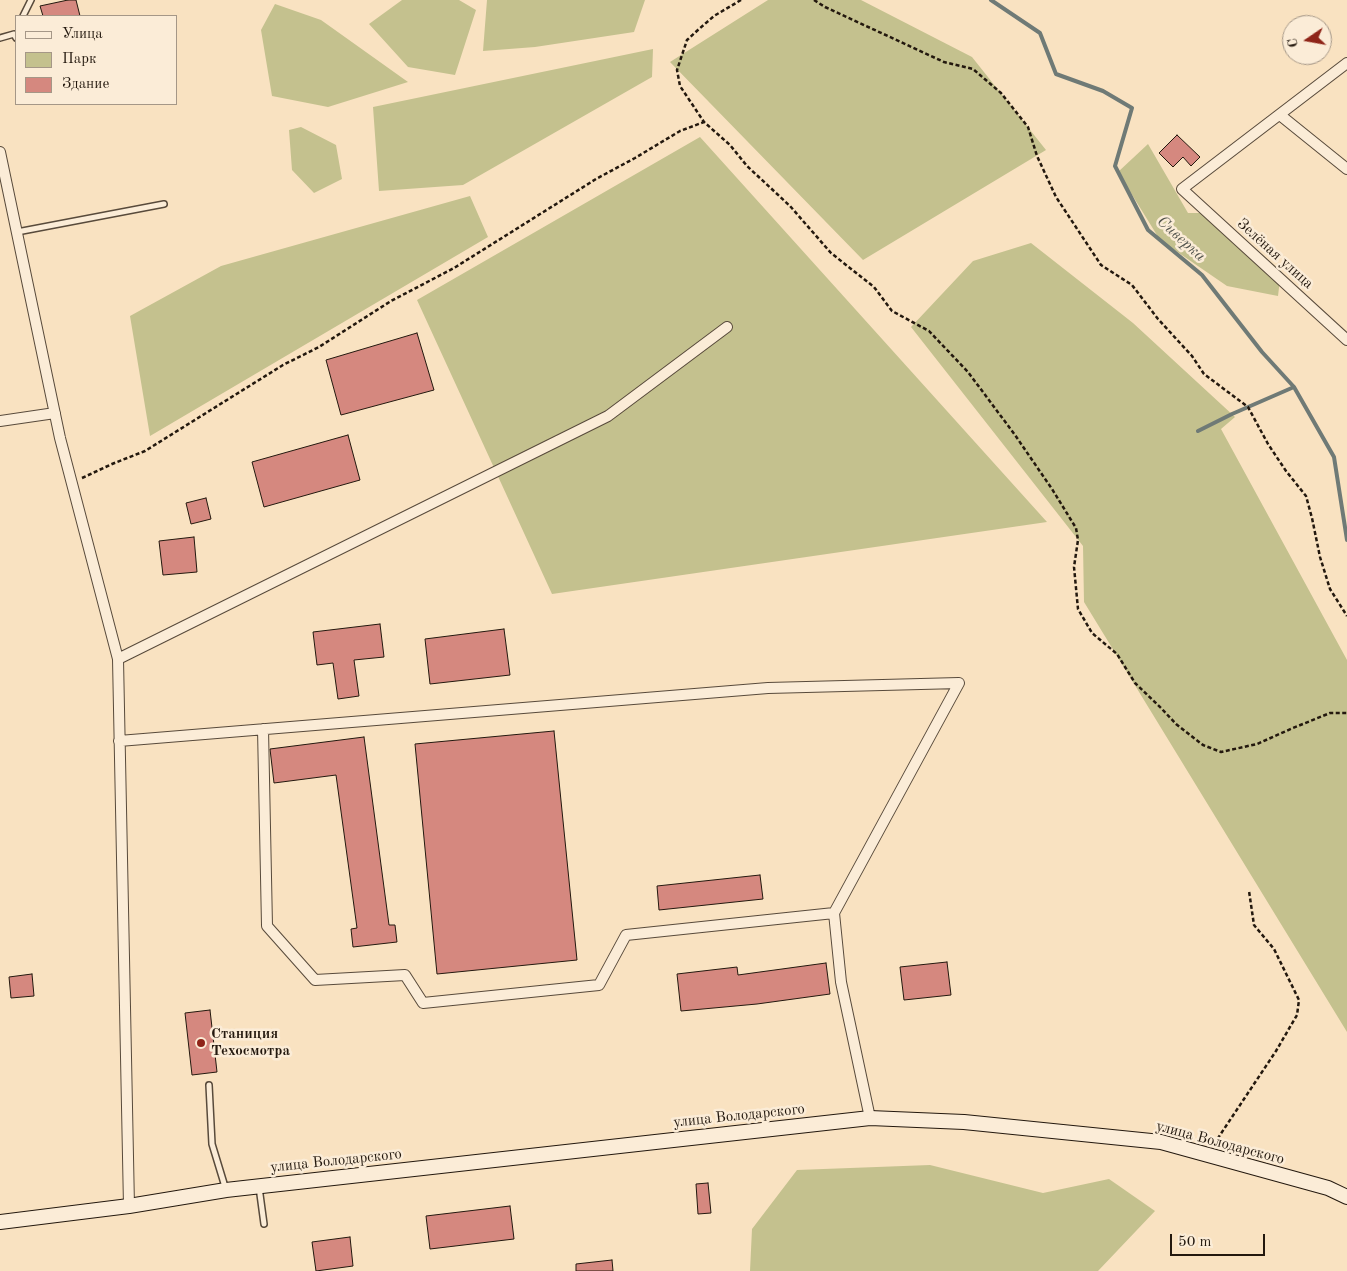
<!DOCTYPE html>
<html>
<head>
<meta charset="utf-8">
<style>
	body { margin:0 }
	#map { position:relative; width:1347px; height:1271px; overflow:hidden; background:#f9e2c1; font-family:"Old Standard TT",serif }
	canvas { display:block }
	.legend { position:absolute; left:15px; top:15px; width:162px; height:90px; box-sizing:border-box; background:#fbecd7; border:1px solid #a59787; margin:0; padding:6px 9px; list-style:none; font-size:15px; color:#23180e }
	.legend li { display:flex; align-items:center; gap:10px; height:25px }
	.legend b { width:25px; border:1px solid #a59787 }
	.north { position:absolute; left:1282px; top:15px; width:50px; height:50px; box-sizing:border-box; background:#fbecd7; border:1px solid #a59787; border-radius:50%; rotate:258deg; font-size:14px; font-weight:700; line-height:20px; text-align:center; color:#23180e }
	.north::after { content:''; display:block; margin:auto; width:18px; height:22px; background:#8f2418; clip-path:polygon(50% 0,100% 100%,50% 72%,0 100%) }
	.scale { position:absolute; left:1170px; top:1234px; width:95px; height:22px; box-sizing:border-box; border:2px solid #23180e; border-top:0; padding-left:6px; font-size:15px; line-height:18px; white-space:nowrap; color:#23180e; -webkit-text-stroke:4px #fbecd7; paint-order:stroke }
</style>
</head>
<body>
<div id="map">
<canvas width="1347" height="1271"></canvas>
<ul class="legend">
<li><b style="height:6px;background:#fbecd7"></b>Улица</li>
<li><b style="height:14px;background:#c4c18e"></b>Парк</li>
<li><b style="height:14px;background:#d5887f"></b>Здание</li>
</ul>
<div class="north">С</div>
<div class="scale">50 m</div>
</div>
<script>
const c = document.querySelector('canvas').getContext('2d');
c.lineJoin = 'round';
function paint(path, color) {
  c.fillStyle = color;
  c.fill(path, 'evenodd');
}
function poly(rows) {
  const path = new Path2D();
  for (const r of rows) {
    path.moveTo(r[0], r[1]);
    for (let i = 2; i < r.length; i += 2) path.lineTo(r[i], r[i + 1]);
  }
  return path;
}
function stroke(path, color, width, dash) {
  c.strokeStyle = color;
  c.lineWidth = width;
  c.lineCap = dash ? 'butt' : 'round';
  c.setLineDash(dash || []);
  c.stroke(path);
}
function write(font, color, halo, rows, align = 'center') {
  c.font = font + ' "Old Standard TT",serif';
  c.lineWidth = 5;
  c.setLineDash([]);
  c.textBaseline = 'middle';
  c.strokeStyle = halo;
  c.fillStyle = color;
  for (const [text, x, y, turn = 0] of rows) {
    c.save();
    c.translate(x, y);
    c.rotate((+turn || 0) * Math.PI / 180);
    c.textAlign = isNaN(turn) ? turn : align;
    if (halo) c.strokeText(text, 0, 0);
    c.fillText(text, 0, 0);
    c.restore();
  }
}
paint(poly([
	[402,0,459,0,476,10,455,75,408,67,369,24],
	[487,0,645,0,634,32,535,47,483,51],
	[768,0,861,0,972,57,1046,150,863,260,670,62],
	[275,4,321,20,408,82,328,107,272,96,261,30],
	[653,49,652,77,463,185,379,191,373,107],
	[301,127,336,145,342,179,314,193,292,170,289,130],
	[700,137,1047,522,552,594,417,300],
	[1148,144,1188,213,1214,213,1281,271,1278,296,1227,286,1160,240,1118,172],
	[470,196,488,237,150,436,130,316,221,266],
	[1031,243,1133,323,1235,417,1221,429,1347,660,1347,1032,1084,602,1083,546,911,327,973,261],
	[930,1165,1043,1193,1109,1179,1155,1211,1098,1271,750,1271,752,1229,797,1170]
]), '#c4c18e');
stroke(poly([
	[991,0,1040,33,1056,74,1103,91,1132,108,1115,166,1148,230,1202,275,1262,352,1294,387,1334,457,1347,540],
	[1198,431,1232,414,1294,387]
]), '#6f7a76', 4);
const building = poly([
	[68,0,76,0,80,16,43,16,40,6,68,0],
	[1177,135,1200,157,1191,166,1183,157,1173,167,1159,153,1177,135],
	[417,333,434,390,341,415,326,360,417,333],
	[348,435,360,480,264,507,252,462,348,435],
	[206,498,211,519,191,524,186,503,206,498],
	[194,537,197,572,163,575,159,541,194,537],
	[380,624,384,657,354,660,359,696,338,699,333,663,317,665,313,632,380,624],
	[504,629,510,675,430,684,425,639,504,629],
	[554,731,577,960,437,974,415,744,554,731],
	[364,737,389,925,395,925,397,942,353,947,351,929,357,928,336,775,274,783,270,749,364,737],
	[760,875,763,899,659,910,657,886,760,875],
	[947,962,951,995,904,1000,900,967,947,962],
	[826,963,830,994,757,1004,681,1011,677,974,737,967,738,975,826,963],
	[32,974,34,996,11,998,9,977,32,974],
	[210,1010,217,1072,192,1075,185,1013,210,1010],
	[708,1183,711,1213,698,1214,696,1184,708,1183],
	[510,1206,514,1239,430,1249,426,1216,510,1206],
	[350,1237,353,1266,316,1271,312,1242,350,1237],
	[612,1260,613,1271,576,1271,576,1264,612,1260]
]);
paint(building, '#d5887f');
stroke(building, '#23180e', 1);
const service = poly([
	[23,16,31,0],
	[0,38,14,34,16,38],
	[17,232,164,204],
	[209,1085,212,1144,226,1190],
	[259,1187,264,1224]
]);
const minor = poly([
	[1347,63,1182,189,1347,340],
	[1280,115,1347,169],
	[0,152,60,438,118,659,129,1206],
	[0,421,55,413],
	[118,659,608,416,727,327],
	[263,729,267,926,315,980,405,975,423,1003,599,985,626,935,834,913],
	[119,741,768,688,959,683,834,913,841,982,870,1118]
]);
const secondary = poly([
	[0,1222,129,1206,226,1190,870,1118,964,1122,1161,1142,1328,1188,1347,1197]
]);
stroke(service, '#584a3b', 8);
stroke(minor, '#584a3b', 12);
stroke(secondary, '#23180e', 16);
stroke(poly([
	[741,0,714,16,699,29,687,40,677,70,680,86,704,122,730,145,747,166,790,206,831,253,874,287,892,311,929,331,968,372,1015,435,1052,489,1076,528,1078,540,1074,567,1078,609,1092,633,1117,654,1135,683,1161,708,1176,724,1203,745,1221,752,1257,744,1293,728,1330,713,1347,713],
	[814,0,825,7,944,62,973,69,1001,93,1028,127,1037,156,1056,197,1101,265,1132,285,1158,319,1192,356,1204,374,1248,407,1268,444,1286,471,1306,496,1312,518,1320,557,1330,589,1347,616],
	[82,478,112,464,145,451,283,365,319,347,391,301,454,268,596,179,635,158,680,131,704,122],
	[1216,1145,1218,1138,1276,1051,1297,1015,1299,1000,1274,949,1254,925,1249,891]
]), '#23180e', 2.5, [4, 2.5]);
stroke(service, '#fbecd7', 5);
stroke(minor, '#fbecd7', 10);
stroke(secondary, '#fbecd7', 14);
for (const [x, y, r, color] of [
	[201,1043,5,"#8f2418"]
]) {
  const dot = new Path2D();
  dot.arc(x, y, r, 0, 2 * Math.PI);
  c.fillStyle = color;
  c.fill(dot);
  stroke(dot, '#fbecd7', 2);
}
write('15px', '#23180e', '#fbecd7', [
	["Зелёная улица",1275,254,42],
	["улица Володарского",739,1116,-6],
	["улица Володарского",1220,1143,15],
	["улица Володарского",336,1161,-6]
]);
write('bold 15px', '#23180e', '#fbecd7', [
	["Станиция",211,1034],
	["Техосмотра",211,1051]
], 'left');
write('italic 16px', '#4f514b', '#fbecd7', [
	["Сиверка",1181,239,42]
]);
</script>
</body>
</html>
